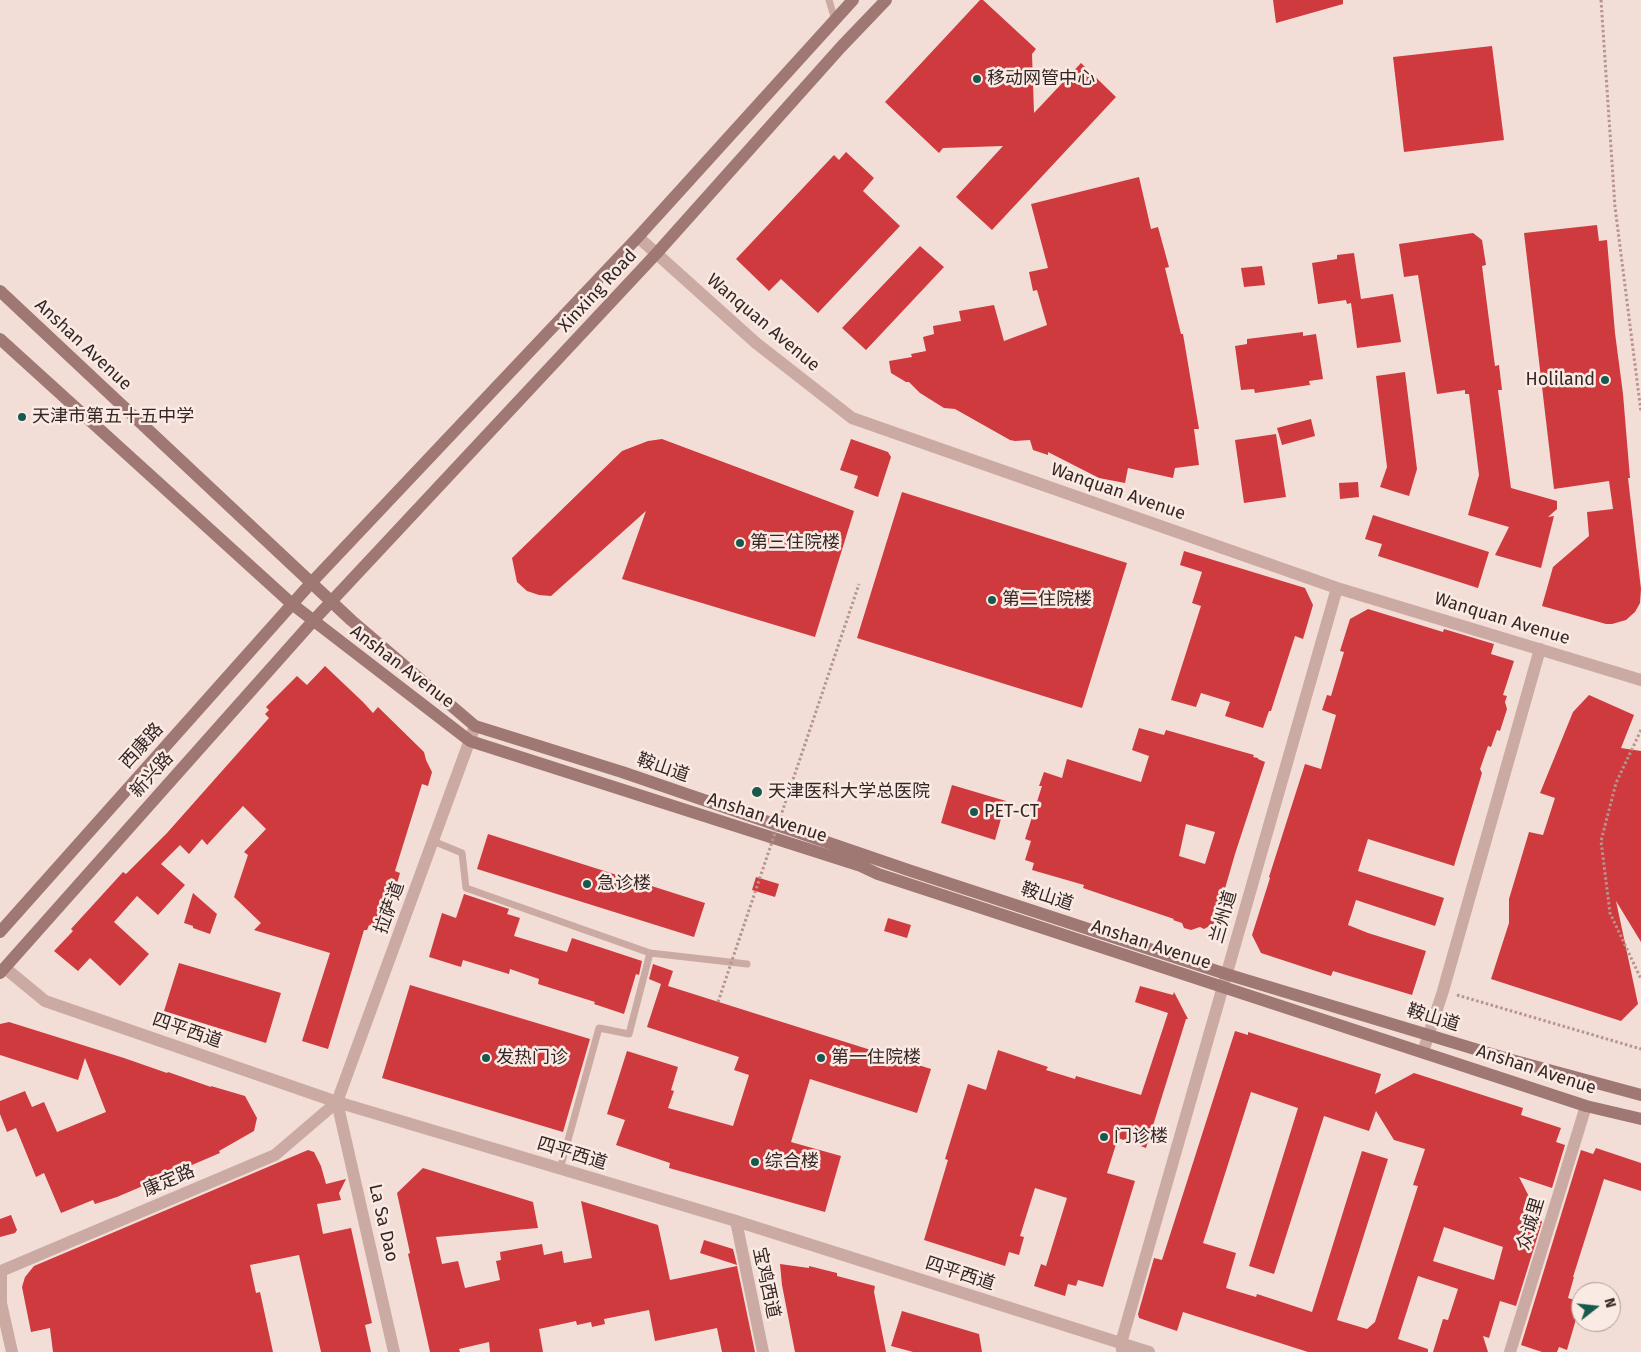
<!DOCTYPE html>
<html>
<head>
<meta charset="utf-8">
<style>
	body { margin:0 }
	#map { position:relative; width:1641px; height:1352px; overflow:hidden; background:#f3ded7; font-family:"Fira Sans",sans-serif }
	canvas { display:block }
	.north { position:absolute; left:1571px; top:1282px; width:50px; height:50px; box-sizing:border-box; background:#faeae4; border:1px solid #ab9c98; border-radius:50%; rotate:74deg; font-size:14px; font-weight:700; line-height:20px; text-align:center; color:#352625 }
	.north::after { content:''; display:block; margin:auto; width:18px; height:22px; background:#18594d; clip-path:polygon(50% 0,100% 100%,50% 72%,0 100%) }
</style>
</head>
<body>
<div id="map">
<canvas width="1641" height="1352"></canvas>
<div class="north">N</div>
</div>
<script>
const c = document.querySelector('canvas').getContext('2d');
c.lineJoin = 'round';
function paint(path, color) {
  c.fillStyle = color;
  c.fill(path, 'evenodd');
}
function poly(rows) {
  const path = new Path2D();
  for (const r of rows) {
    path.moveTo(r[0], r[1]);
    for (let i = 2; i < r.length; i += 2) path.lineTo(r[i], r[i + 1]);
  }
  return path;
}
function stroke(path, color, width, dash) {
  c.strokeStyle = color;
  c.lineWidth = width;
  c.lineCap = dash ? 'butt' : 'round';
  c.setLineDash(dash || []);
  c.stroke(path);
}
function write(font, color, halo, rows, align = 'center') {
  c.font = font + ' "Fira Sans","Noto Sans SC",sans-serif';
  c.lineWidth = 5;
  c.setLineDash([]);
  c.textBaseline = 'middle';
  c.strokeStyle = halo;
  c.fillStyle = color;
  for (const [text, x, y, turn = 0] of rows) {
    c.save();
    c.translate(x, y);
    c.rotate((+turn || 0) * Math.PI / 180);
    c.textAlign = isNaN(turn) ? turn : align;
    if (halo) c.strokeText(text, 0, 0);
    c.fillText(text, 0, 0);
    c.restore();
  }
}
paint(poly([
	[980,0,983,0,1036,49,1032,54,1034,113,1081,63,1116,97,992,230,956,197,1003,146,943,148,939,153,885,102],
	[1273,0,1343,0,1343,4,1276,23],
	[1492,46,1504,140,1404,152,1393,57],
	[846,152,874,178,863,191,900,226,818,313,781,279,769,291,736,259,834,155,839,160],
	[1139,177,1151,229,1158,227,1169,267,1165,268,1181,334,1183,334,1199,429,1194,429,1199,465,1175,468,1173,478,1128,468,1125,483,1099,478,1048,452,1048,455,1033,450,1030,440,1015,441,1010,440,955,409,944,408,920,393,909,382,906,382,891,373,889,361,912,357,911,354,926,351,923,337,934,334,933,326,961,321,959,311,994,305,1004,341,1047,325,1037,290,1033,291,1029,272,1048,268,1031,204],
	[1597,225,1599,241,1607,240,1615,333,1623,394,1630,478,1628,478,1641,589,1640,603,1635,612,1626,620,1612,624,1606,624,1542,606,1553,567,1589,536,1587,512,1613,509,1609,481,1554,489,1524,233],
	[1473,233,1482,240,1486,265,1482,266,1495,366,1499,365,1502,390,1498,390,1511,488,1557,501,1557,509,1548,517,1554,516,1541,568,1495,555,1509,527,1468,515,1479,475,1469,394,1465,394,1465,390,1437,394,1418,275,1404,277,1399,244],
	[920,246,944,267,866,350,842,328],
	[1354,253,1361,299,1393,294,1401,342,1357,348,1351,303,1347,304,1346,300,1318,304,1312,263,1337,259,1337,255],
	[1262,266,1265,285,1244,287,1241,268],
	[1303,332,1303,336,1316,334,1323,379,1309,381,1310,385,1255,393,1254,389,1241,390,1235,346,1247,344,1247,339],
	[1405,372,1417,469,1409,496,1380,487,1387,467,1376,376],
	[1311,419,1315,436,1282,445,1277,428],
	[1276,434,1286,497,1244,503,1235,440],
	[662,439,854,511,815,637,622,579,646,511,551,596,539,595,527,591,517,582,512,558,622,451,648,441],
	[851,439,888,452,891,457,878,497,854,488,858,476,840,470],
	[1358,482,1359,497,1340,499,1339,483],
	[902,492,1127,563,1082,708,857,638],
	[1373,515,1489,552,1478,588,1378,556,1382,544,1365,539],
	[1184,551,1305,588,1313,605,1303,639,1295,636,1271,711,1269,711,1263,728,1225,716,1230,702,1201,693,1196,707,1171,700,1201,606,1192,603,1202,572,1180,565],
	[1368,609,1443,632,1444,629,1494,644,1491,654,1514,661,1503,695,1507,696,1505,702,1507,709,1500,731,1497,730,1491,747,1488,746,1480,769,1482,773,1454,866,1368,839,1358,871,1444,898,1435,926,1356,900,1348,925,1368,933,1426,951,1412,995,1333,971,1331,976,1261,953,1252,935,1270,878,1269,877,1305,764,1321,769,1336,715,1322,710,1327,695,1331,696,1344,652,1340,651,1350,619],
	[325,666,363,702,373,713,378,707,424,752,426,760,432,772,428,786,422,784,395,871,400,873,392,900,384,897,375,927,369,925,367,930,364,930,328,1049,302,1041,330,953,254,930,261,923,234,897,248,855,244,852,266,829,243,806,207,845,202,839,189,854,180,845,161,864,185,885,158,915,137,896,114,922,149,954,120,986,90,958,78,971,54,951,73,931,71,929,123,872,126,874,167,833,269,718,265,714,269,710,266,707,297,676,307,685],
	[1589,695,1634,715,1621,748,1641,751,1641,942,1616,901,1638,1004,1621,1021,1491,979,1509,923,1509,899,1529,832,1543,835,1555,798,1540,793,1573,712],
	[1139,728,1164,735,1166,730,1254,755,1253,757,1258,758,1258,759,1265,762,1235,854,1215,923,1204,929,1200,927,1191,930,1184,928,1182,923,1173,920,1174,919,1083,888,1084,885,1032,870,1034,863,1025,860,1031,841,1025,839,1042,786,1039,786,1044,772,1062,778,1067,759,1141,782,1149,756,1132,750],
	[1186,824,1215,832,1205,864,1179,856],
	[952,785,1006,801,995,840,941,823],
	[488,834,705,903,694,937,477,869],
	[756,877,779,884,775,897,752,890],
	[193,893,217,914,210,934,193,928,193,926,184,923],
	[464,894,509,909,507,914,520,918,514,936,567,952,572,938,642,961,639,975,636,974,624,1014,594,1004,595,1002,538,984,539,979,510,969,509,974,463,960,461,967,429,957,442,913,456,918],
	[888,918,911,925,907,938,884,931],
	[179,963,281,993,266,1043,164,1011],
	[653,964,673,971,668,986,931,1069,917,1113,810,1079,791,1142,841,1156,825,1212,669,1168,670,1163,616,1145,625,1120,607,1114,627,1051,678,1067,671,1090,674,1091,668,1108,733,1126,749,1075,734,1070,739,1057,647,1027,661,984,649,979],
	[410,985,590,1039,563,1132,382,1078],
	[1140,986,1173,995,1174,992,1188,1019,1186,1019,1146,1148,1118,1138,1107,1173,1135,1181,1103,1287,1078,1280,1076,1286,1068,1284,1065,1296,1034,1286,1041,1264,1046,1266,1067,1198,1035,1188,1020,1236,1024,1237,1019,1255,1009,1252,1005,1266,924,1240,948,1160,945,1159,968,1084,986,1090,998,1050,1048,1067,1046,1070,1075,1079,1076,1076,1141,1095,1168,1013,1135,1002],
	[9,1022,124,1058,167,1073,168,1072,211,1087,211,1086,245,1096,257,1118,254,1131,219,1151,220,1153,117,1197,95,1204,93,1200,61,1213,44,1173,36,1177,16,1128,7,1132,0,1114,0,1101,25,1091,32,1107,44,1102,57,1132,106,1112,85,1058,78,1080,0,1055,0,1024],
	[1235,1031,1248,1035,1248,1032,1381,1074,1375,1094,1414,1073,1523,1108,1521,1115,1561,1128,1556,1142,1565,1145,1552,1188,1519,1177,1542,1222,1516,1306,1500,1301,1489,1338,1483,1336,1488,1352,1433,1352,1443,1319,1448,1320,1458,1289,1418,1276,1398,1339,1428,1349,1428,1352,1308,1352,1183,1312,1177,1331,1139,1318,1138,1314,1154,1258,1162,1260],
	[1251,1092,1298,1108,1249,1266,1274,1274,1324,1116,1369,1131,1376,1111,1394,1140,1425,1149,1413,1185,1418,1186,1375,1322,1367,1329,1337,1320,1388,1159,1362,1151,1312,1312,1257,1294,1256,1297,1226,1288,1236,1253,1203,1243],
	[1444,1227,1503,1247,1494,1280,1433,1261],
	[1596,1148,1641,1163,1641,1191,1604,1179,1573,1277,1574,1277,1568,1298,1581,1302,1567,1350,1559,1347,1557,1352,1542,1352,1521,1345,1581,1150,1593,1154],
	[308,1150,314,1152,321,1166,326,1184,346,1179,339,1193,341,1200,317,1204,323,1234,351,1228,372,1323,365,1325,371,1352,321,1352,299,1255,250,1265,256,1293,260,1292,273,1352,53,1352,50,1328,31,1332,22,1287,25,1277,34,1266],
	[423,1168,533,1202,538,1228,436,1237,442,1264,458,1261,465,1288,500,1280,496,1261,501,1260,500,1252,542,1244,544,1255,562,1251,564,1263,592,1258,581,1201,658,1225,670,1280,737,1266,755,1352,722,1352,717,1328,655,1341,649,1310,604,1319,605,1324,592,1327,591,1322,577,1325,576,1321,539,1329,543,1352,490,1352,489,1342,459,1349,460,1352,430,1352,408,1254,410,1253,397,1193],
	[11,1215,17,1230,15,1233,0,1237,0,1219],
	[704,1240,733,1249,737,1265,700,1253],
	[780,1264,809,1268,809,1266,837,1273,837,1276,875,1286,874,1292,886,1352,795,1352,782,1285],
	[902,1311,979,1334,982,1352,913,1352,891,1346]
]), '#ce3a3d');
stroke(poly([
	[1601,0,1615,207,1641,412],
	[1641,730,1616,783,1601,841,1610,913,1641,979],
	[1457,995,1641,1049]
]), '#b7948d', 3, [2.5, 2.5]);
stroke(poly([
	[829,0,835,20],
	[433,841,462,853,466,888,650,953,747,964],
	[560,1169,599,1028,629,1034,650,953]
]), '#cbaaa3', 7);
stroke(poly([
	[1423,1052,1443,991,1540,649],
	[736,1221,763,1352],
	[12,1352,1,1303,1,1271,275,1155,337,1102],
	[1510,1352,1586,1106]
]), '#cbaaa3', 12);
stroke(poly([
	[638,237,756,343,852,418,1337,588,1641,680],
	[5,968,45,1001,337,1102,736,1221,1149,1352],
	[1122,1350,1121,1343,1337,588],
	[394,1352,337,1102,475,726]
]), '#cbaaa3', 12);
stroke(poly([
	[0,291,351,620,475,726,622,772,911,871,1226,974,1508,1059,1641,1095],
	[0,339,292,604,470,741,861,866,878,874,1586,1106,1641,1119],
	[0,932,311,583,638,237,853,0],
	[0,973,313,621,656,254,841,47,886,0]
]), '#9f7874', 12);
stroke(poly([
	[718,1002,859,584]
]), '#b7948d', 3, [2.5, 2.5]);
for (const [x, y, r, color] of [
	[977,79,5,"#18594d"],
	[1605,380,5,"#18594d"],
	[22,417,5,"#18594d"],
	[740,543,5,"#18594d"],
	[992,600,5,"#18594d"],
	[757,792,6,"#18594d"],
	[974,812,5,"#18594d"],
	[587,884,5,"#18594d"],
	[486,1058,5,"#18594d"],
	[821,1058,5,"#18594d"],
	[1104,1137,5,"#18594d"],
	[755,1162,5,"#18594d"]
]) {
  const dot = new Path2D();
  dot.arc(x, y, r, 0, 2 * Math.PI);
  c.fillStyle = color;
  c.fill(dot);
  stroke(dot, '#faeae4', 2);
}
write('18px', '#352625', '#faeae4', [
	["移动网管中心",987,79],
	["Holiland",1595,380,"right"],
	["天津市第五十五中学",32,417],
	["第三住院楼",750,543],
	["第二住院楼",1002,600],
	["天津医科大学总医院",768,792],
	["PET-CT",984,812],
	["急诊楼",597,884],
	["发热门诊",496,1058],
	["第一住院楼",831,1058],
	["门诊楼",1114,1137],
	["综合楼",765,1162]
], 'left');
write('18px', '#352625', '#faeae4', [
	["Xinxing Road",598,291,-47],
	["Wanquan Avenue",763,323,40],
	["Anshan Avenue",83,345,43],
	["Wanquan Avenue",1118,492,19],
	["Wanquan Avenue",1502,619,17],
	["Anshan Avenue",402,667,37],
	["西康路",142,746,-48],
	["鞍山道",663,768,19],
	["新兴路",152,775,-48],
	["Anshan Avenue",767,818,18],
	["鞍山道",1047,897,18],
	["拉萨道",390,908,-70],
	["兰州道",1224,917,-74],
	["Anshan Avenue",1151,945,18],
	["鞍山道",1433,1018,17],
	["四平西道",187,1031,19],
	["Anshan Avenue",1536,1070,18],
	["四平西道",572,1154,17],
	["康定路",169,1181,-23],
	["La Sa Dao",383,1223,77],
	["众诚里",1531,1224,-73],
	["四平西道",960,1274,18],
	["宝鸡西道",766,1283,78]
]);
</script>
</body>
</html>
